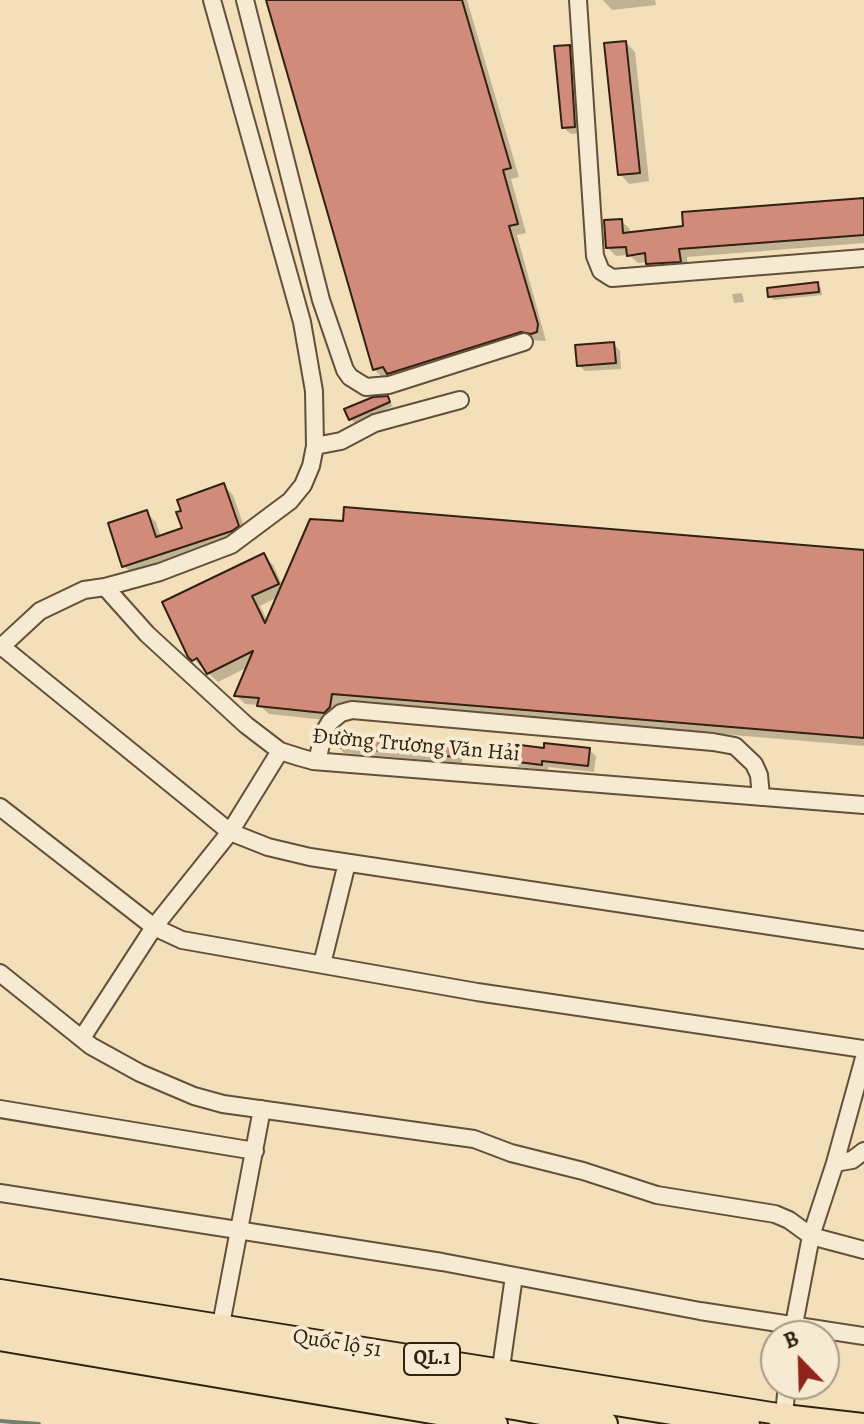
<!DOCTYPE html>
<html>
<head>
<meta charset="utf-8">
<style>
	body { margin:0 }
	#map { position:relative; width:864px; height:1424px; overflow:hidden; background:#f3dfb9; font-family:Alegreya,serif }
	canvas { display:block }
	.north { position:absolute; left:760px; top:1320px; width:80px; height:80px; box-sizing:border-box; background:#f7ead2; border:2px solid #a89a84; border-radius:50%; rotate:337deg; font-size:22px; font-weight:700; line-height:32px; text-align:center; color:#322110 }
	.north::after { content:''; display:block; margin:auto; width:28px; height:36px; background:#8f2418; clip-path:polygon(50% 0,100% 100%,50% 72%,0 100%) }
</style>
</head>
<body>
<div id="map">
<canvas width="864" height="1424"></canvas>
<div class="north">B</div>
</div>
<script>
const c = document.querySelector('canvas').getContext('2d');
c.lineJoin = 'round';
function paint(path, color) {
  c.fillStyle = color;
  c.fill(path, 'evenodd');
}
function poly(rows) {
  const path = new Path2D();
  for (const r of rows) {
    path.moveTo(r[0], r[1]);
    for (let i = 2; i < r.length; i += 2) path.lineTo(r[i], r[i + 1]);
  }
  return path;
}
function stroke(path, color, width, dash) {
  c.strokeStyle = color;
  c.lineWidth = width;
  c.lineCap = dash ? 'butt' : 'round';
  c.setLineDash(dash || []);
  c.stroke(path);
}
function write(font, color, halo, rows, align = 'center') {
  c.font = font + ' Alegreya,serif';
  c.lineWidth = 8;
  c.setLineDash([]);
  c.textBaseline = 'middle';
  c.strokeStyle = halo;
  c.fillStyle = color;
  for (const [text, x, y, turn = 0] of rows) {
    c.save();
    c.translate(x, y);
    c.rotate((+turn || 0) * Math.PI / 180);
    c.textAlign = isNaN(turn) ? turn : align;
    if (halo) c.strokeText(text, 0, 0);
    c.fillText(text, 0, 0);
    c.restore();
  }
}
paint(poly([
	[268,0,467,0,519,177,511,179,526,233,517,235,546,341,531,340,398,382,391,376,383,378,374,369],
	[655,0,656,5,612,10,603,0],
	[626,43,635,52,649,181,629,184,620,174],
	[569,47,576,54,581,133,571,134,564,128],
	[864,200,864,243,687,257,688,269,656,272,648,262,638,263,629,255,616,256,607,247,621,221,630,229,630,234],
	[817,284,821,288,822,295,774,300,770,296],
	[742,293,744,302,734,303,732,294],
	[614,344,620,351,621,369,585,371,578,365],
	[387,398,393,406,355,423,351,419],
	[224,486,233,495,247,535,133,575,124,566,146,512,156,522,161,538,184,530],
	[864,552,864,746,341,702,339,717,334,721,269,714,259,705,245,704,236,695,248,667,218,682,190,656,264,556,273,565,283,586],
	[278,597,268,622,260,606],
	[338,747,456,748,462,755,462,763,344,753],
	[546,750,589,750,596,756,594,772,548,767,548,770,519,767,512,761]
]), '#0003');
stroke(poly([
	[0,1421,39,1424]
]), '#717f6f', 4);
const building = poly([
	[266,0,462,0,511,168,503,170,518,224,509,226,538,324,537,332,531,334,521,332,387,374,383,367,373,370,266,0],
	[626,41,640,173,618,175,604,43,626,41],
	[570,45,575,127,562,128,554,46,570,45],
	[864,198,864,235,679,249,681,262,646,264,645,253,627,256,626,247,606,248,604,220,622,219,623,233,683,226,682,212,864,198],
	[818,282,819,292,768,297,767,288,818,282],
	[614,342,616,363,577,366,575,345,614,342],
	[388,396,390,402,349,420,344,409,373,397,388,396],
	[224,483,239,526,232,531,122,567,108,523,147,510,156,537,182,528,176,512,181,511,177,500,224,483],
	[344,507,864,550,864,738,332,694,330,707,324,713,257,706,259,698,234,696,253,651,207,674,197,658,192,661,188,657,162,602,264,553,279,584,252,596,265,623,310,519,343,521,344,507],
	[337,736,456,746,456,757,336,747,337,736],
	[544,743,590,748,588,766,542,761,542,765,510,761,512,744,544,748,544,743]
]);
paint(building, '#d18b7b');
stroke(building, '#322110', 2);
const minor = poly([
	[245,0,321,300,345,370,350,377,366,387,389,385,524,342],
	[578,0,595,256,601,271,612,278,864,258],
	[315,446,341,441,375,423,460,400],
	[105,587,160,572,231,545,290,501,303,485,311,466,315,446,314,391,302,322,212,0],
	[1,646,230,832,268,847,310,857,864,940],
	[0,648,40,611,84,590,105,587,147,634,246,725,280,751,299,757,313,761,864,805],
	[317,761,324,732,330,722,341,713,352,710,713,742,735,746,754,764,759,775,761,797],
	[0,807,154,927,182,940,477,992,864,1049],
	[322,964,347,863],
	[0,973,91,1046,140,1073,194,1096,223,1104,474,1139,511,1153,583,1171,657,1195,775,1214,789,1220,811,1236,864,1250],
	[82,1038,154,927,230,832,280,751],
	[0,1109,255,1151],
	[835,1163,852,1160,864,1151],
	[0,1193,442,1262,700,1311,864,1336],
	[219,1335,262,1109],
	[792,1335,811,1236,835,1163,864,1058],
	[499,1382,514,1276],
	[784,1415,787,1384]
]);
const major = poly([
	[0,1290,784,1415,864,1424],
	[0,1340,497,1424]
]);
const highway = poly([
	[0,1304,747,1424],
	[0,1325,520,1408,605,1424],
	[782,1424,784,1415]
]);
stroke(minor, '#62503a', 20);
stroke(major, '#322110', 24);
stroke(highway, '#322110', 28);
stroke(minor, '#f7ead2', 16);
stroke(major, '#f3dfb9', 20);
stroke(highway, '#f3dfb9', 24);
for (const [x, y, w] of [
	[432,1359,56]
]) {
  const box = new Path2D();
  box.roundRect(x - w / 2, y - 16, w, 32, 6);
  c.fillStyle = '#f7ead2';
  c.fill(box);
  stroke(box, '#322110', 2);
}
write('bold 20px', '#322110', null, [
	["QL.1",432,1359]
]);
write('22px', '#322110', '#f7ead2', [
	["Đường Trương Văn Hải",416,746,5],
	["Quốc lộ 51",337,1344,9]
]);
</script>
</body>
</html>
